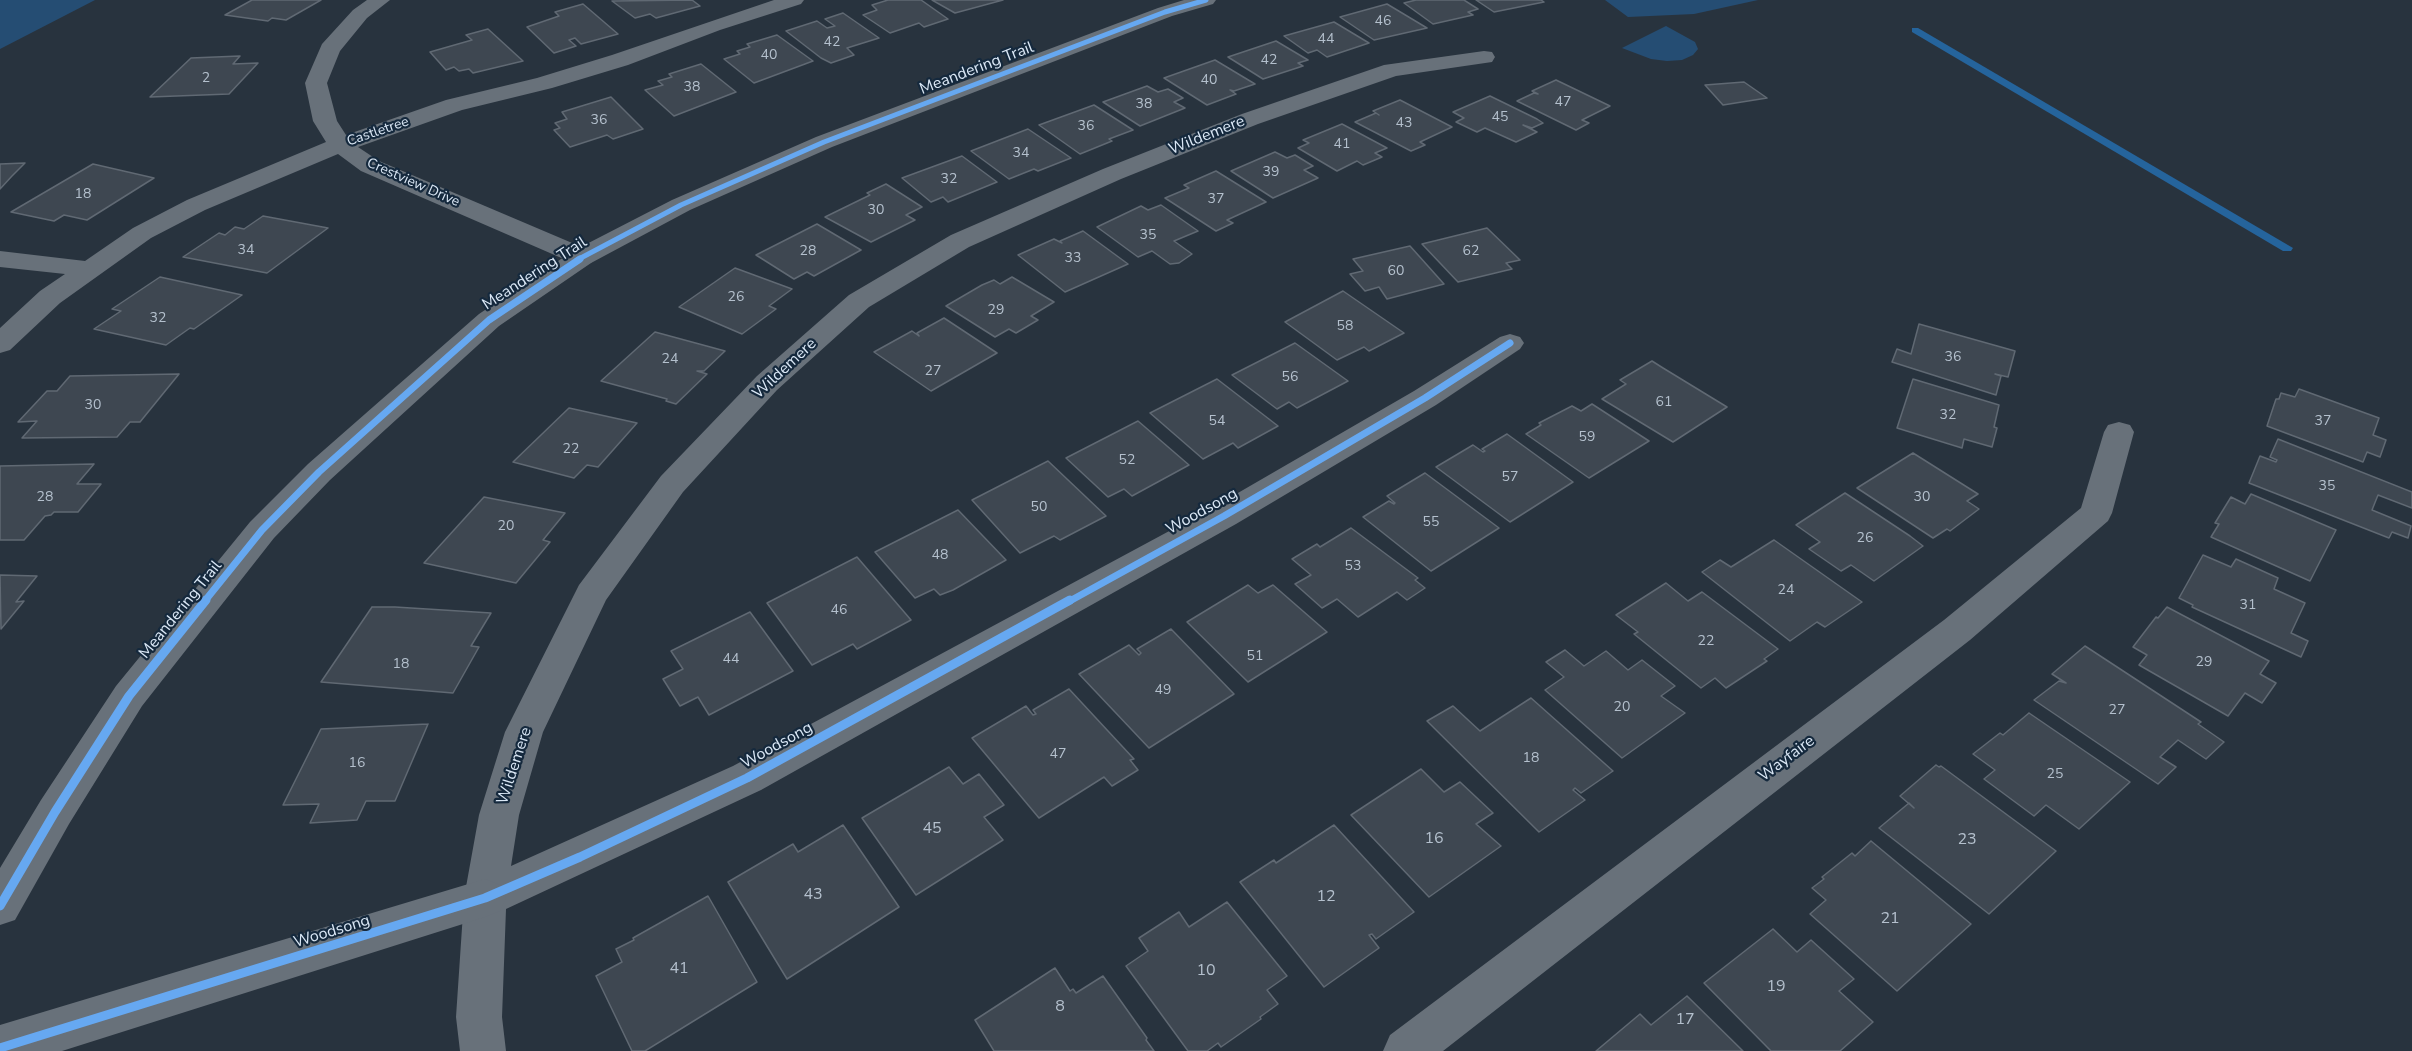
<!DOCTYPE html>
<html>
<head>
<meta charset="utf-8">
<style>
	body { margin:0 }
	canvas { display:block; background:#28333e }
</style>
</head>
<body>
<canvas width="2412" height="1051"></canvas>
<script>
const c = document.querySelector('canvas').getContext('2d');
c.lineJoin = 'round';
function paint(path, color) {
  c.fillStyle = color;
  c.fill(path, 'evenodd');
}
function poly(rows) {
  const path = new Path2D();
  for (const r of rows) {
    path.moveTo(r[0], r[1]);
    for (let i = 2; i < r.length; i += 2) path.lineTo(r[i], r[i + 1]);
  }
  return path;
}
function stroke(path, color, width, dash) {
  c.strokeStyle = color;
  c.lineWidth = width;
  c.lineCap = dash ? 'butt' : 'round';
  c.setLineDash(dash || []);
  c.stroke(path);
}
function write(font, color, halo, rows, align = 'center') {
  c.font = font + ' "Nunito Sans",sans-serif';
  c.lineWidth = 4.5;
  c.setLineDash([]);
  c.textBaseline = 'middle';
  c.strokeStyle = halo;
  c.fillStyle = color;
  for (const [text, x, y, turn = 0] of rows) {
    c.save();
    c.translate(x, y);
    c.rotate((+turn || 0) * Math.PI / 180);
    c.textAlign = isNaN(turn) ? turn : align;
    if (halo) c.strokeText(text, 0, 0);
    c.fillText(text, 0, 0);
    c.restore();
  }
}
paint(poly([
	[0,0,95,0,0,49],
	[1605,0,1758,0,1694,14,1628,17],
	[1666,26,1695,42,1698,49,1693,55,1682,60,1667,61,1651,59,1622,48]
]), '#254d73');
paint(poly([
	[1912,28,1918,28,2293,248,2291,251,2283,251,1912,32,1912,28]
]), '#25649c');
const building = poly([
	[252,0,321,0,286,20,272,18,268,21,225,15,252,0],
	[692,0,700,6,656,18,650,14,635,18,612,1,692,0],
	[888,0,921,0,948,19,924,27,919,23,890,33,863,15,877,10,872,5,888,0],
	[932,0,1003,0,955,13,932,0],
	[1416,0,1464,0,1478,9,1468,12,1473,15,1433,24,1404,3,1416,0],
	[1476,0,1541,0,1544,2,1494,12,1476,0],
	[583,4,618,34,581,44,575,38,569,40,576,46,554,53,527,27,559,16,555,12,583,4],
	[1387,4,1427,28,1374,40,1340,17,1387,4],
	[843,13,879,38,847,48,854,55,831,63,821,58,786,31,817,21,827,28,835,26,825,19,843,13],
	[1334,22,1369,43,1327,57,1317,50,1308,53,1284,36,1334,22],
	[488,29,523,61,473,73,469,69,459,71,454,67,446,70,430,52,472,40,466,35,488,29],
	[777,35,813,61,754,83,724,59,740,54,737,51,750,47,747,44,777,35],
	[1276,41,1308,60,1298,63,1303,66,1263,79,1228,57,1276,41],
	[240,56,233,64,258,63,229,94,150,97,191,58,240,56],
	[1215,60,1255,84,1234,91,1230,90,1236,94,1207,105,1164,78,1215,60],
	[701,64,736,92,674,116,645,90,663,85,658,81,672,77,669,74,701,64],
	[1556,80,1610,106,1582,120,1589,123,1576,130,1517,101,1534,93,1538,94,1532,91,1556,80],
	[1744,82,1767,98,1723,105,1705,85,1744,82],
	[1147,86,1158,92,1168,89,1183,98,1174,102,1185,108,1140,126,1103,102,1147,86],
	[1490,96,1537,119,1543,123,1532,128,1523,125,1537,132,1516,142,1485,128,1477,132,1456,122,1464,118,1453,112,1490,96],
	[611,97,643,129,613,139,607,135,570,147,554,130,560,128,555,123,567,119,562,112,611,97],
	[1400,100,1452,127,1420,142,1425,145,1411,151,1355,122,1376,113,1379,115,1373,111,1400,100],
	[1094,105,1133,130,1109,139,1112,141,1080,154,1039,125,1094,105],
	[1342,124,1387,148,1375,153,1382,157,1363,165,1357,161,1337,171,1298,148,1309,143,1303,140,1342,124],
	[1028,129,1071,158,1038,171,1034,169,1009,179,971,151,1028,129],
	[1275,152,1287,158,1295,155,1313,166,1304,170,1318,178,1273,198,1231,171,1275,152],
	[962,156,997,182,948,202,943,197,931,202,902,178,962,156],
	[25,163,12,176,0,189,0,164,25,163],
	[93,164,154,178,87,220,64,215,54,221,11,212,93,164],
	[1216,171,1266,202,1227,220,1233,223,1216,231,1165,198,1189,188,1184,185,1216,171],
	[886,184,922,207,906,215,915,220,871,242,825,217,870,195,867,193,886,184],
	[1161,205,1198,231,1174,241,1192,254,1179,263,1170,264,1152,251,1138,257,1097,227,1141,206,1148,210,1161,205],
	[263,216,328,228,267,273,183,257,219,233,225,235,235,227,244,229,263,216],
	[817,224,861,250,814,276,807,272,794,279,756,255,817,224],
	[1487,228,1520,260,1506,263,1512,269,1458,282,1422,244,1487,228],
	[1083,231,1128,264,1065,292,1018,255,1054,239,1062,243,1060,241,1083,231],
	[1410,246,1444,284,1387,299,1379,287,1365,291,1350,274,1363,271,1353,259,1410,246],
	[735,268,792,289,769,306,776,309,742,334,679,307,735,268],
	[160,277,242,295,194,329,190,328,166,345,94,329,121,311,112,309,160,277],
	[1012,277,1054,302,1031,316,1038,320,1016,333,1009,329,995,337,946,306,982,285,994,280,1000,284,1012,277],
	[1343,291,1404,333,1369,351,1364,347,1337,360,1285,322,1343,291],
	[944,318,997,353,931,391,874,352,912,331,919,336,917,333,944,318],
	[1919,324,2015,351,2008,377,1995,374,2001,376,1996,395,1892,362,1897,349,1911,354,1919,324],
	[655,332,725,351,704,371,697,371,707,374,676,404,666,401,667,399,601,381,655,332],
	[1295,343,1348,381,1297,408,1289,402,1277,409,1232,375,1295,343],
	[1652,361,1663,368,1727,407,1673,442,1602,399,1626,384,1620,380,1652,361],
	[179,374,140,422,130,422,117,437,22,438,37,421,18,422,47,391,57,391,70,376,179,374],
	[1217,379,1278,426,1238,448,1233,443,1203,459,1150,413,1217,379],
	[1913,379,1999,405,1994,427,1997,428,1992,447,1964,439,1962,448,1897,428,1913,379],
	[2299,389,2379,418,2373,435,2386,440,2380,457,2367,452,2363,462,2267,426,2276,399,2279,399,2281,393,2295,397,2299,389],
	[1592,404,1649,441,1589,478,1526,434,1541,425,1539,423,1572,406,1581,411,1592,404],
	[569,408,637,423,598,467,587,465,574,478,513,462,569,408],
	[1138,421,1189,465,1132,496,1124,489,1108,497,1066,458,1138,421],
	[1507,434,1573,482,1510,522,1436,467,1473,445,1483,452,1485,451,1482,449,1507,434],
	[2278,439,2412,492,2412,508,2378,495,2372,510,2411,526,2408,538,2392,532,2389,538,2249,483,2260,456,2276,462,2277,460,2270,457,2278,439],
	[1913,453,1978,494,1967,501,1979,509,1950,531,1947,529,1933,538,1857,488,1913,453],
	[1048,461,1106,516,1060,540,1054,536,1020,553,972,500,1048,461],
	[94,464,77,484,101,484,78,512,54,512,51,515,45,516,24,540,0,540,0,466,94,464],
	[1425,473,1499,528,1431,571,1363,517,1389,501,1394,504,1395,503,1387,496,1425,473],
	[1845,493,1910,536,1923,546,1874,581,1851,565,1841,571,1809,549,1820,542,1796,525,1845,493],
	[2251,494,2336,530,2310,581,2211,537,2219,524,2215,523,2231,497,2245,504,2251,494],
	[484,497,565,513,543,540,550,542,516,583,424,563,484,497],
	[958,510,1006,560,953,590,940,595,934,589,915,598,875,552,958,510],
	[1351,528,1418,578,1415,580,1425,588,1407,600,1397,592,1358,617,1337,599,1322,608,1295,584,1311,575,1292,559,1317,544,1320,547,1351,528],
	[1774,540,1862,602,1825,627,1817,622,1790,641,1702,572,1720,560,1731,567,1774,540],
	[2203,555,2231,567,2236,559,2278,578,2274,589,2305,603,2291,633,2308,641,2301,657,2192,607,2193,605,2179,598,2203,555],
	[857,557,911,620,857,649,853,644,812,665,767,603,857,557],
	[0,575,37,576,16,602,24,601,1,629,0,575],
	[1666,583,1688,601,1702,592,1778,649,1764,659,1767,661,1726,688,1715,678,1701,688,1634,634,1638,632,1616,615,1666,583],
	[1248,585,1258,593,1273,585,1327,632,1248,682,1187,622,1248,585],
	[372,607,395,607,491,613,471,646,479,647,453,693,321,682,372,607],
	[2167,607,2269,661,2260,674,2276,683,2262,703,2245,693,2228,716,2139,665,2147,655,2133,647,2156,617,2158,618,2167,607],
	[750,612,793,671,709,715,698,697,680,706,663,679,683,669,671,651,750,612],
	[1171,629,1234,694,1149,748,1079,674,1129,645,1139,655,1141,653,1137,649,1171,629],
	[2085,646,2201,722,2198,724,2224,742,2206,759,2178,740,2160,757,2176,767,2158,784,2034,700,2059,681,2066,683,2052,674,2085,646],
	[1565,650,1584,666,1606,651,1628,670,1642,660,1675,686,1661,696,1685,713,1622,758,1545,690,1564,677,1546,662,1565,650],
	[1069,689,1134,759,1130,760,1138,770,1112,786,1104,777,1039,818,972,738,1026,706,1033,715,1036,714,1033,710,1069,689],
	[1531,698,1613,771,1581,793,1575,788,1573,790,1585,800,1539,832,1427,721,1453,706,1480,731,1531,698],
	[2029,713,2130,782,2079,829,2046,805,2034,816,1984,779,1995,770,1973,754,2000,733,2003,735,2029,713],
	[428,724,395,801,366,801,357,820,310,823,319,804,283,805,321,729,428,724],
	[1936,765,1939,767,1941,766,2056,851,1989,914,1879,828,1909,803,1914,808,1900,796,1936,765],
	[949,767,963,784,979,774,1004,805,984,817,1003,840,916,895,862,818,949,767],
	[1421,769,1444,792,1460,782,1493,813,1476,824,1501,846,1429,897,1351,815,1421,769],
	[843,825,899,907,787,979,728,882,793,844,798,852,843,825],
	[1334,825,1414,912,1376,939,1372,934,1369,935,1379,948,1324,987,1240,882,1274,860,1276,863,1334,825],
	[1871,841,1971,924,1897,991,1810,914,1826,900,1812,888,1824,879,1822,877,1852,853,1855,856,1871,841],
	[708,896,757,982,645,1051,632,1051,596,976,622,962,616,949,634,940,633,938,708,896],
	[1227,902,1287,976,1267,990,1278,1004,1260,1017,1261,1019,1221,1047,1218,1043,1207,1051,1188,1051,1126,966,1148,951,1139,938,1179,912,1189,927,1227,902],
	[1773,929,1797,952,1811,940,1854,979,1839,991,1873,1022,1840,1051,1771,1051,1704,983,1773,929],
	[1055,968,1070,991,1073,989,1076,993,1103,976,1147,1038,1146,1040,1154,1051,994,1051,975,1020,1055,968],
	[1687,996,1743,1051,1596,1051,1640,1014,1651,1025,1687,996]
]);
paint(building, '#3e4751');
stroke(building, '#606973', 1.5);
paint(poly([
	[367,0,390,0,367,18,340,51,327,83,337,121,346,135,446,100,537,78,612,55,774,0,804,0,801,4,720,30,628,65,552,88,462,110,358,147,379,161,591,251,595,257,591,263,582,265,573,263,361,171,338,154,205,210,151,238,60,303,10,350,0,353,0,328,40,291,65,274,0,267,0,251,85,261,133,228,187,200,326,142,313,121,305,83,322,44,353,10,367,0],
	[1484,51,1492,52,1495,57,1492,62,1396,76,1258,124,1121,179,969,247,869,307,777,390,683,492,606,600,543,732,519,815,511,866,733,766,1212,508,1414,391,1500,337,1510,334,1520,337,1524,343,1520,349,1436,405,1236,524,761,790,506,909,502,1017,506,1051,460,1051,456,1017,464,898,479,815,505,732,579,585,661,476,757,376,849,295,951,235,1103,169,1242,114,1384,65,1484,51],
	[2119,422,2130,425,2134,432,2112,513,2108,521,1970,640,1443,1051,1383,1051,1390,1035,1944,620,2081,508,2104,432,2108,425,2119,422]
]), '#68717a');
paint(poly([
	[1184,0,1216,0,1213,4,1172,16,832,147,690,210,591,263,499,326,330,480,274,538,142,706,69,824,15,920,0,925,0,868,41,800,116,686,250,522,308,464,479,314,573,251,672,200,816,137,1158,8,1184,0],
	[485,879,500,885,506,898,500,911,485,917,62,1051,0,1051,0,1025,485,879]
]), '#68717a');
stroke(poly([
	[577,260,681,205,824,142,1165,12,1206,0]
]), '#66a8f1', 5);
stroke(poly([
	[204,602,262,530,319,472,489,320,580,259],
	[1068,602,1224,516,1425,398,1510,343]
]), '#66a8f1', 7);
stroke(poly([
	[0,906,55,812,129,696,206,600],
	[0,1048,485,898,580,857,747,778,1070,600]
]), '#66a8f1', 9);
write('14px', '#b4c0cd', null, [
	["46",1383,22],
	["44",1326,40],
	["42",832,43],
	["40",769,56],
	["42",1269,61],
	["2",206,79],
	["40",1209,81],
	["38",692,88],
	["47",1563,103],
	["38",1144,105],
	["45",1500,118],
	["36",599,121],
	["43",1404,124],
	["36",1086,127],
	["41",1342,145],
	["34",1021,154],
	["39",1271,173],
	["32",949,180],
	["18",83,195],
	["37",1216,200],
	["30",876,211],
	["35",1148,236],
	["34",246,251],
	["28",808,252],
	["62",1471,252],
	["33",1073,259],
	["60",1396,272],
	["26",736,298],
	["29",996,311],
	["32",158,319],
	["58",1345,327],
	["36",1953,358],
	["24",670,360],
	["27",933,372],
	["56",1290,378],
	["61",1664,403],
	["30",93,406],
	["32",1948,416],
	["54",1217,422],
	["37",2323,422],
	["59",1587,438],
	["22",571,450],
	["52",1127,461],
	["57",1510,478],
	["35",2327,487],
	["28",45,498],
	["30",1922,498],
	["50",1039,508],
	["55",1431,523],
	["20",506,527],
	["26",1865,539],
	["48",940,556],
	["53",1353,567],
	["24",1786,591],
	["31",2248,606],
	["46",839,611],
	["22",1706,642],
	["51",1255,657],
	["44",731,660],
	["29",2204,663],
	["18",401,665],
	["49",1163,691],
	["20",1622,708],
	["27",2117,711],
	["47",1058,755],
	["18",1531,759],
	["16",357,764],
	["25",2055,775]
]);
write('14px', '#dbe8f6', '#15293d', [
	["Castletree",378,132,-19],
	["Crestview Drive",413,183,24]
]);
write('16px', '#dbe8f6', '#15293d', [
	["Meandering Trail",977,69,-21],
	["Wildemere",1207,136,-22],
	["Meandering Trail",535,274,-33],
	["Wildemere",785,369,-43],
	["Woodsong",1202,512,-29],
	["Meandering Trail",181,610,-51],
	["Woodsong",777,746,-29],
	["Wayfaire",1787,759,-37],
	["Wildemere",515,766,-72],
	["Woodsong",332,932,-17]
]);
write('16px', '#b4c0cd', null, [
	["45",932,829],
	["16",1434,839],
	["23",1967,840],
	["43",813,895],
	["12",1326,897],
	["21",1890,919],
	["41",679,969],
	["10",1206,971],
	["19",1776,987],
	["8",1060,1007],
	["17",1685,1020]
]);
</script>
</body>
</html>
